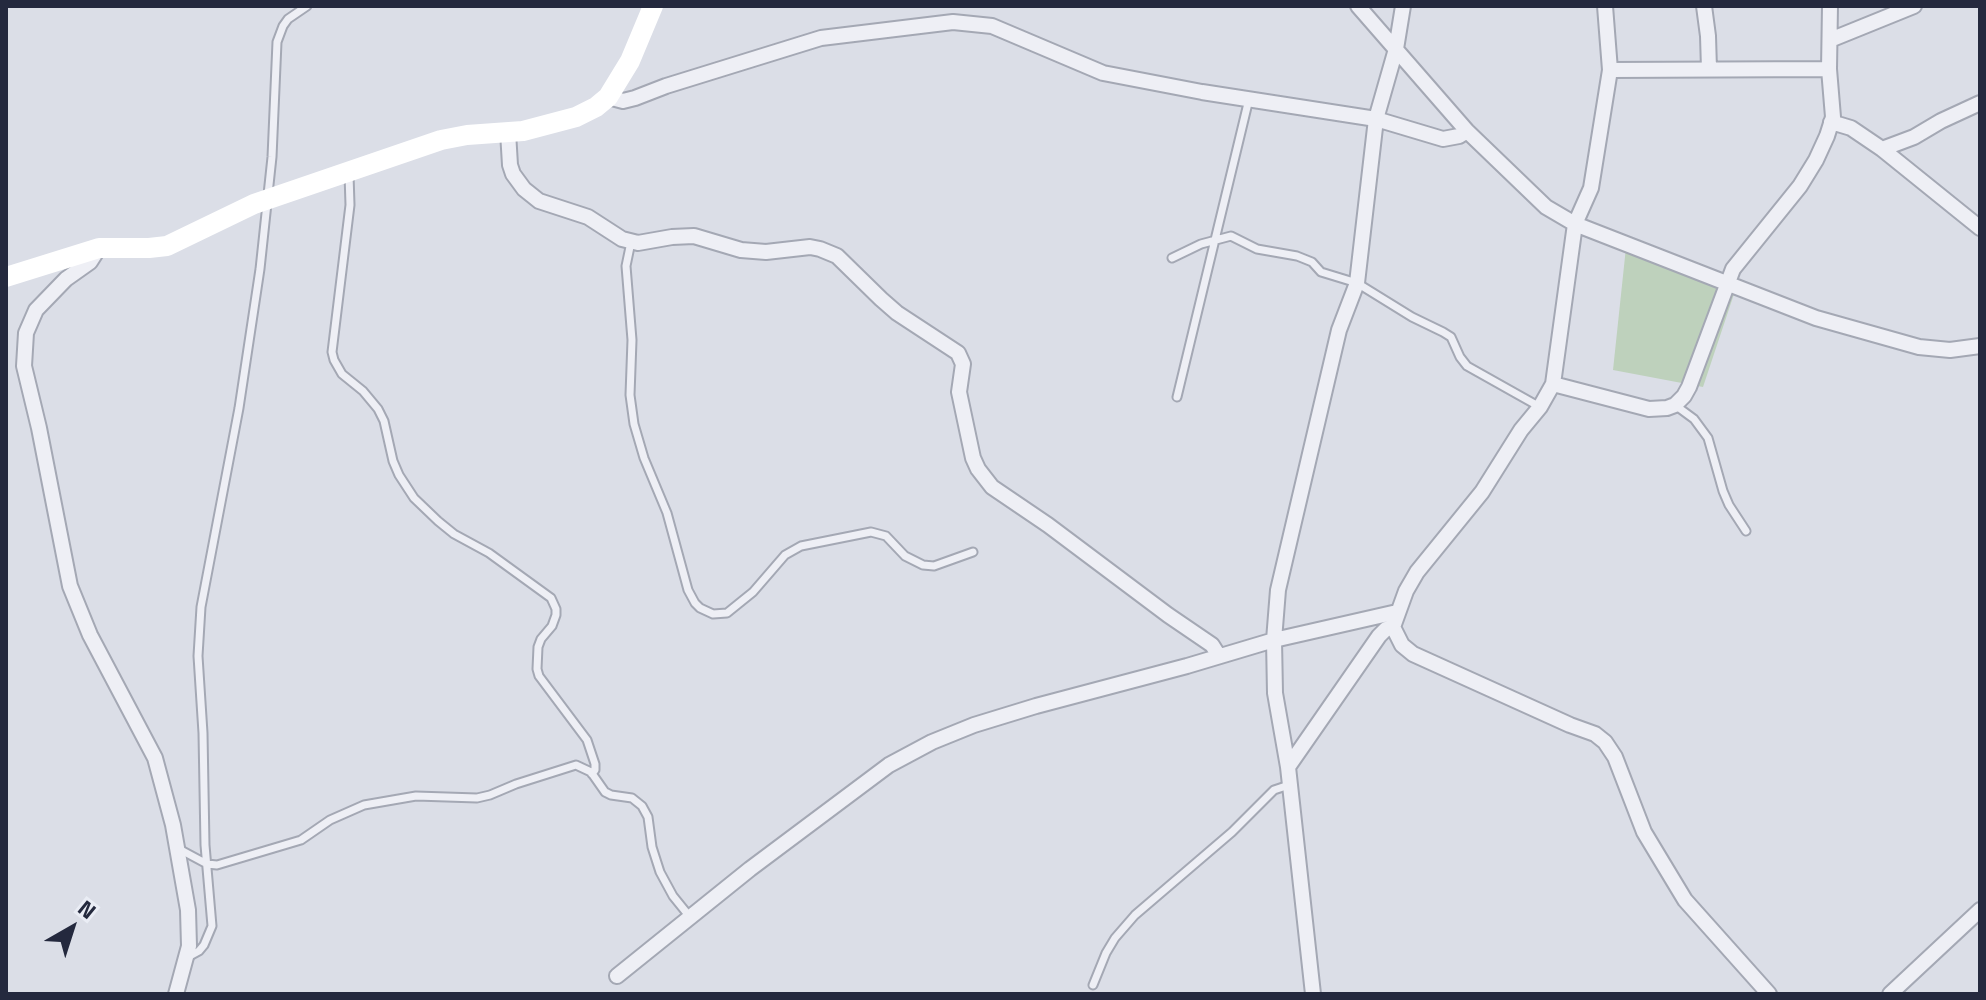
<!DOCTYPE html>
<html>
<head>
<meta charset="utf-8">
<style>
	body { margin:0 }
	#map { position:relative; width:1986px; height:1000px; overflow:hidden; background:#dbdee7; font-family:"Titillium Web",sans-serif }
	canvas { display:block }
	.frame { position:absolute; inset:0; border:8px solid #24293e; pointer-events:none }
	.north { position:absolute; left:32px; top:888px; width:80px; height:80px; -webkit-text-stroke:6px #eaedf5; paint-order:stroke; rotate:39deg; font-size:22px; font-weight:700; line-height:32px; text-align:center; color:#24293e }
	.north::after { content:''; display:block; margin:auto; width:28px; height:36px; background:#24293e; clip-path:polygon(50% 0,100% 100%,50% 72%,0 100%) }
</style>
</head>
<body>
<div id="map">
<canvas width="1986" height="1000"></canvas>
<div class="frame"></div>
<div class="north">N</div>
</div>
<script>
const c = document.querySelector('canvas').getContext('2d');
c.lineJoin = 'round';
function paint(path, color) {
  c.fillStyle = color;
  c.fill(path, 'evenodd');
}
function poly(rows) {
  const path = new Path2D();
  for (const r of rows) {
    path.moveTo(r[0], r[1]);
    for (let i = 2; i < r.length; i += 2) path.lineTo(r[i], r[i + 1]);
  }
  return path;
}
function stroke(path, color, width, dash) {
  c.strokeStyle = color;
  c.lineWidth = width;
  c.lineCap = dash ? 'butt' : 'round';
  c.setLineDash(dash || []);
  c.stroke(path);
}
paint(poly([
	[1627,238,1737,285,1703,387,1613,370]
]), '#bed1bc');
const lane = poly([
	[349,174,350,205,332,352,334,360,342,374,363,391,378,409,384,421,393,461,399,475,414,498,438,521,454,534,489,553,551,598,556,609,556,615,552,626,541,639,538,647,537,669,539,676,587,740,595,764,595,770,592,774],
	[631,242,626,266,632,340,630,395,634,424,644,458,667,513,688,590,695,603,700,608,713,614,727,613,753,592,785,555,801,546,871,532,886,536,905,556,923,565,934,566,973,552],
	[1172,258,1201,244,1231,236,1257,249,1297,256,1312,262,1321,272,1357,283,1412,317,1443,332,1451,337,1460,357,1467,366,1540,407],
	[1177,397,1249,99],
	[1675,405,1694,419,1708,438,1723,491,1729,505,1746,531],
	[179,849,207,864,217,865,301,840,330,820,364,805,416,796,477,798,490,795,516,784,576,765,591,772,605,792,611,795,632,798,642,806,648,817,652,847,660,872,673,896,690,917],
	[188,957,199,951,204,945,212,926,205,845,203,733,198,656,201,607,239,408,260,269,272,157,277,42,283,26,288,19,307,6],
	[1093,985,1106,953,1115,938,1135,915,1232,832,1274,790,1289,785]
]);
const street = poly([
	[1358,6,1467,131,1546,207,1575,224,1816,318,1919,347,1950,350,1980,346],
	[1605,6,1610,70,1591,188,1575,224,1553,384,1540,407,1521,430,1482,492,1417,572,1406,591,1393,627,1402,645,1413,654,1570,725,1595,734,1605,742,1615,757,1644,832,1685,900,1769,994],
	[1704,6,1708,36,1709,69],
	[1830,40,1914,6],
	[1610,70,1829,69],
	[608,97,623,101,635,98,666,86,821,38,953,22,992,26,1103,73,1202,92,1376,119,1443,139,1459,136,1467,131],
	[1831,122,1851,128,1882,149,1980,228],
	[508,132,510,165,513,174,524,189,539,201,588,217,622,239,638,243,672,237,694,236,741,250,766,252,810,247,820,249,837,256,881,299,897,313,958,353,963,364,959,392,973,458,978,469,992,487,1048,525,1168,615,1212,645,1219,656],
	[1882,149,1914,137,1941,121,1980,103],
	[99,248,90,262,66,279,36,310,26,333,24,366,39,428,70,586,90,635,155,758,173,825,188,910,189,946,176,994],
	[1553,384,1649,409,1667,408,1675,405,1684,396,1689,387,1733,269,1800,186,1816,160,1827,136,1833,117,1829,69,1830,6],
	[1288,767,1379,636,1386,629,1393,627],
	[617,976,750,869,889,765,932,742,974,725,1036,706,1187,666,1274,640,1397,612],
	[1313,994,1288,767,1275,693,1274,640,1278,590,1339,330,1357,283,1376,119,1396,49,1403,6],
	[1890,994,1980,910]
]);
stroke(lane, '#a4a8b4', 11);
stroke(street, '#a4a8b4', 18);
stroke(lane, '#eeeff5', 7);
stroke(street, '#eeeff5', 14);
stroke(poly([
	[6,277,99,248,149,248,167,246,254,204,441,140,467,135,523,131,576,117,596,107,608,97,630,61,653,6]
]), '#fff', 20);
</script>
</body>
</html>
